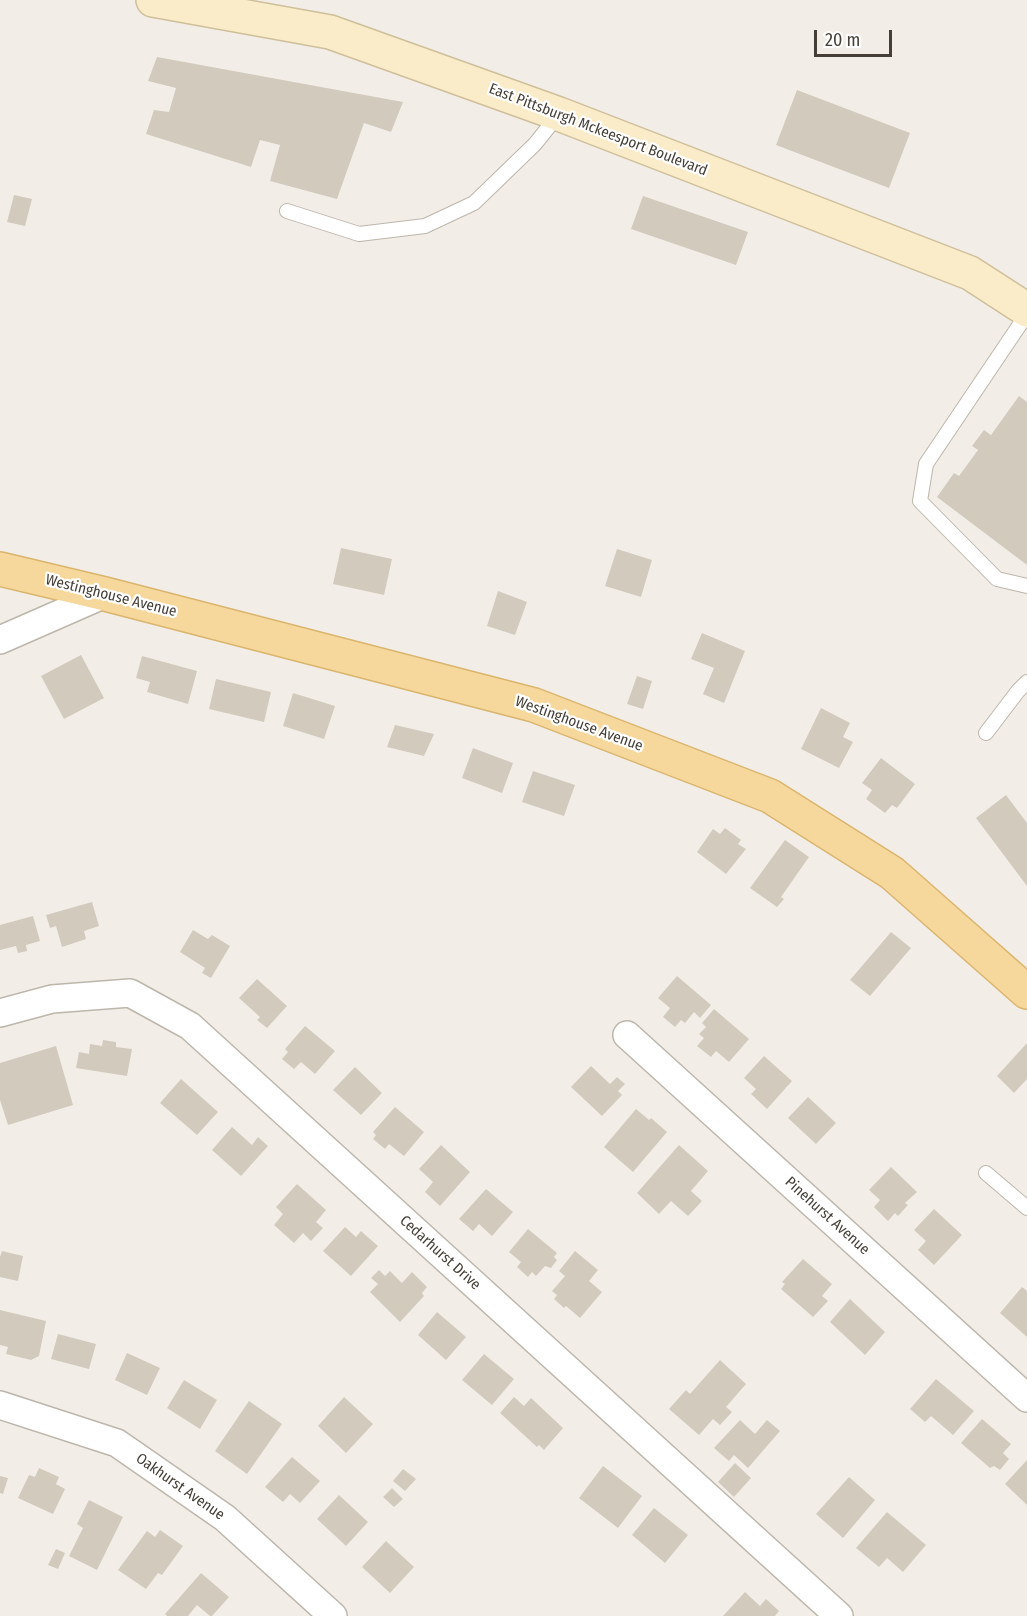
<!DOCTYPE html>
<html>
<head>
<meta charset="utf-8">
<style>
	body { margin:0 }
	#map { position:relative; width:1027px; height:1616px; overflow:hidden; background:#f2eee7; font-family:"Fira Sans Condensed",sans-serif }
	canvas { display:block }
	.scale { position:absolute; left:814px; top:30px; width:78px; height:27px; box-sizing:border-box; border:3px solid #453f37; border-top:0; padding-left:8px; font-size:18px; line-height:21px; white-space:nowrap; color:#453f37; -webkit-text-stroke:4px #fff; paint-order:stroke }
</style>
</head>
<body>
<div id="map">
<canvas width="1027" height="1616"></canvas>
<div class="scale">20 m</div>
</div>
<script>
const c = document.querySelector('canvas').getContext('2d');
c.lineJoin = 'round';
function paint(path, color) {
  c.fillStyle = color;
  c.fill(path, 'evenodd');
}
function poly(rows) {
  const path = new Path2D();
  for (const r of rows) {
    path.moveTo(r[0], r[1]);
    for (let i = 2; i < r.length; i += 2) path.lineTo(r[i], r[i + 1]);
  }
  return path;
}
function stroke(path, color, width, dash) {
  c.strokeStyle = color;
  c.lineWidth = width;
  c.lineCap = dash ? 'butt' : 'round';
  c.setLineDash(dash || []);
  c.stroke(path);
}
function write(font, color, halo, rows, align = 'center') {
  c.font = font + ' "Fira Sans Condensed",sans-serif';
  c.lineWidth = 4.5;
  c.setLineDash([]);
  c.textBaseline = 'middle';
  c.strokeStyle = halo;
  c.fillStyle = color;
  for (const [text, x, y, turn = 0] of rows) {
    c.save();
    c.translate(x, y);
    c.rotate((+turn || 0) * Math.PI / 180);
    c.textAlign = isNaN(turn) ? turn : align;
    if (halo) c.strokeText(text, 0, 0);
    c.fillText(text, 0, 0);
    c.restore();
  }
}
paint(poly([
	[157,57,403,102,391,132,364,123,337,199,270,181,280,145,260,140,251,167,146,134,154,110,169,112,176,88,148,81],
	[797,90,910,133,889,188,776,145],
	[14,195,32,199,25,226,7,222],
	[643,196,748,232,736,265,631,229],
	[1019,396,1027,402,1027,565,937,497,954,473,959,476,978,450,972,446,984,430,991,435],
	[341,548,392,559,384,595,333,584],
	[617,549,652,560,641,597,605,586],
	[498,591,527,602,515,635,487,626],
	[702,633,745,651,724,703,703,694,714,668,691,659],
	[81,655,104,698,64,719,41,676],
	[142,656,197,671,188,704,147,692,150,682,136,678],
	[637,676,652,681,643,709,627,704],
	[216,679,271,692,264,722,209,709],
	[293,693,335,706,324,739,283,726],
	[821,708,850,723,843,737,853,742,839,768,801,749],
	[395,725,434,734,424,756,387,747],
	[473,748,513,763,502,793,462,778],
	[881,758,915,784,897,808,892,805,885,813,866,799,872,790,862,783],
	[533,771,575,785,564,816,522,802],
	[1006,795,1027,823,1027,886,976,818],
	[725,828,741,840,738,844,746,849,726,874,697,852,713,829,720,834],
	[785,840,809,857,781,897,784,899,777,907,750,888],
	[92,902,99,926,84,931,86,939,62,947,56,926,50,928,46,915],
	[33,916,40,941,26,945,27,951,18,953,16,946,0,950,0,925],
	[193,930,208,939,212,935,230,946,211,978,202,973,205,968,180,952],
	[891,932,911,948,870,996,850,980],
	[677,976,711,1005,700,1018,694,1012,685,1023,681,1020,675,1027,663,1017,670,1008,658,998],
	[257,979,287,1006,267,1028,257,1020,260,1017,239,998],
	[714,1009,749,1039,729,1062,716,1051,711,1057,697,1046,704,1038,699,1034,706,1027,702,1023],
	[305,1026,335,1051,315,1074,301,1062,294,1069,282,1059,288,1052,285,1049],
	[103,1040,116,1042,116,1047,132,1049,127,1076,76,1068,79,1052,89,1054,90,1044,102,1046],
	[1027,1043,1027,1079,1014,1093,997,1076],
	[56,1046,73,1105,8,1125,0,1100,0,1063],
	[764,1056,792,1081,767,1109,751,1094,756,1089,744,1078],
	[591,1066,610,1084,617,1077,625,1084,618,1091,622,1095,602,1116,571,1087],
	[355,1067,382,1093,361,1115,333,1090],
	[181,1079,218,1112,197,1135,160,1103],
	[808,1097,836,1123,816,1144,788,1118],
	[395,1107,424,1132,404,1156,389,1144,385,1149,373,1139,376,1135,373,1132],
	[636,1109,649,1120,651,1118,667,1132,633,1172,604,1147],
	[232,1127,252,1145,258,1137,268,1146,241,1176,212,1150],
	[441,1145,470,1172,440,1206,425,1192,433,1182,419,1169],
	[679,1145,708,1171,691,1191,702,1201,688,1216,671,1201,659,1214,637,1193],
	[891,1167,917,1192,905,1203,908,1205,898,1216,895,1213,888,1221,874,1207,880,1200,869,1190],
	[297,1184,326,1210,316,1222,323,1228,311,1241,303,1233,294,1243,274,1225,283,1214,276,1207],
	[486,1189,513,1212,492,1236,479,1224,473,1231,459,1219],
	[934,1209,962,1235,934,1265,918,1250,926,1241,914,1230],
	[345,1227,356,1237,361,1231,378,1246,351,1276,323,1251],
	[528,1229,557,1253,554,1257,557,1260,551,1268,545,1266,536,1276,532,1272,528,1277,517,1267,521,1262,509,1252],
	[2,1251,23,1256,18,1281,0,1277,0,1257],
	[575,1251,598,1270,589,1281,602,1292,580,1318,566,1306,564,1308,554,1299,557,1295,552,1291,565,1276,559,1271],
	[803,1259,832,1284,822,1296,828,1301,813,1317,781,1289,785,1284,782,1282],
	[379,1270,385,1276,390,1271,402,1283,412,1272,427,1287,422,1293,424,1296,400,1322,370,1292,378,1284,371,1278],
	[1022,1287,1027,1291,1027,1337,1000,1313],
	[850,1299,885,1332,865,1355,830,1322],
	[0,1310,46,1321,39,1356,31,1360,6,1354,8,1347,0,1345],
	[437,1312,466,1337,446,1360,418,1335],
	[58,1334,96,1344,89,1369,51,1359],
	[127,1353,160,1368,147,1395,115,1380],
	[484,1354,514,1379,492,1405,462,1380],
	[720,1360,746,1384,726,1407,732,1412,720,1425,713,1419,699,1435,669,1409,686,1390,690,1394],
	[936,1379,974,1411,953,1435,931,1416,925,1422,910,1409],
	[184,1380,217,1400,200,1429,167,1408],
	[344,1397,373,1424,346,1453,318,1426],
	[514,1397,524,1406,531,1398,563,1428,544,1450,539,1445,537,1447,500,1413],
	[249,1401,282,1424,247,1474,215,1451],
	[982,1419,1011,1444,1003,1453,1009,1459,1000,1470,994,1466,990,1468,961,1443],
	[740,1420,755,1434,767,1420,780,1431,748,1468,734,1455,729,1461,714,1448],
	[292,1457,320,1481,300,1503,290,1494,283,1502,265,1487],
	[1027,1460,1027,1505,1005,1484],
	[735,1463,751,1478,734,1497,718,1482],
	[603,1466,642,1496,618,1528,579,1498],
	[39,1468,59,1477,56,1484,65,1489,53,1514,18,1498,29,1475,35,1477],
	[403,1469,416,1479,405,1491,393,1481],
	[0,1476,8,1478,3,1494,0,1493],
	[849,1477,875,1500,843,1538,816,1514],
	[392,1488,403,1499,394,1507,383,1497],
	[339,1495,368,1522,346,1546,317,1519],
	[89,1500,123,1517,97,1570,69,1556,83,1528,77,1524],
	[654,1508,688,1535,665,1563,632,1535],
	[887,1512,926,1545,903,1572,887,1558,879,1567,856,1548],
	[160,1530,183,1546,162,1575,158,1573,146,1589,118,1570,147,1531,155,1537],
	[386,1541,414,1567,390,1593,362,1567],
	[56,1549,65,1553,58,1569,48,1565],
	[201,1573,229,1597,212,1616,210,1616,197,1605,188,1616,167,1616,165,1614],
	[745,1592,760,1606,766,1599,779,1611,775,1616,723,1616]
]), '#d3cabe');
const lane = poly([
	[287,211,359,234,425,226,474,203,535,144,559,114],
	[1027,314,926,464,920,501,997,579,1027,586],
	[986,733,1018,691,1027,682],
	[986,1173,1027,1208]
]);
const street = poly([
	[0,640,105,594],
	[0,1013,52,999,130,993,190,1026,839,1616],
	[627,1035,1027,1398],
	[0,1405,117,1443,225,1518,333,1616]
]);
const secondary = poly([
	[153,0,330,32,559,114,970,273,1027,310]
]);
const primary = poly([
	[0,569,105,594,534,705,770,796,892,873,1027,992]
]);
stroke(lane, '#bdb6ab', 16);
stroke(street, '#bdb6ab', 30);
stroke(secondary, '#cfbf9a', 36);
stroke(primary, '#dab56e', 36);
stroke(lane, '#fff', 14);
stroke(street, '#fff', 27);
stroke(secondary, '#faecc9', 33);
stroke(primary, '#f6d89d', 33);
write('15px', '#453f37', '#fff', [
	["East Pittsburgh Mckeesport Boulevard",598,130,21],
	["Westinghouse Avenue",111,596,14],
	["Westinghouse Avenue",579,724,20],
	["Pinehurst Avenue",827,1216,42],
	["Cedarhurst Drive",440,1253,42],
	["Oakhurst Avenue",180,1487,35]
]);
</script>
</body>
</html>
